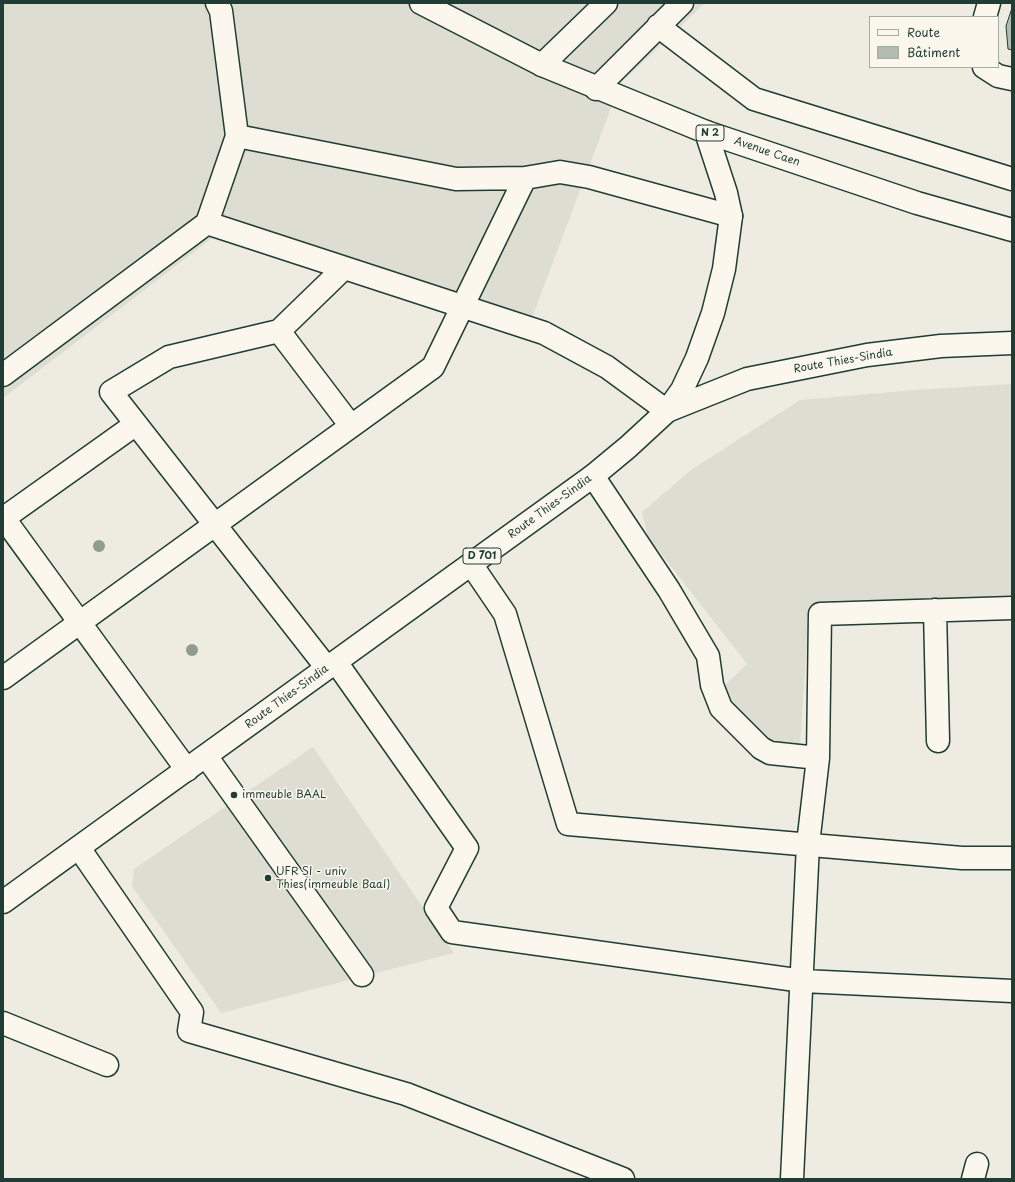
<!DOCTYPE html>
<html>
<head>
<meta charset="utf-8">
<style>
	body { margin:0 }
	#map { position:relative; width:1015px; height:1182px; overflow:hidden; background:#eeece1; font-family:"Playpen Sans",sans-serif }
	canvas { display:block }
	.frame { position:absolute; inset:0; border:4px solid #1f3d34; pointer-events:none }
	.legend { position:absolute; left:869px; top:16px; width:130px; height:52px; box-sizing:border-box; background:#fbf7ec; border:1px solid #a3ada2; margin:0; padding:5px 7px; list-style:none; font-size:12px; color:#1f3d34 }
	.legend li { display:flex; align-items:center; gap:8px; height:20px }
	.legend b { width:20px; border:1px solid #a3ada2 }
</style>
</head>
<body>
<div id="map">
<canvas width="1015" height="1182"></canvas>
<div class="frame"></div>
<ul class="legend">
<li><b style="height:5px;background:#fbf7ec"></b>Route</li>
<li><b style="height:11px;background:#b4bbb0"></b>Bâtiment</li>
</ul>
</div>
<script>
const c = document.querySelector('canvas').getContext('2d');
c.lineJoin = 'round';
function paint(path, color) {
  c.fillStyle = color;
  c.fill(path, 'evenodd');
}
function poly(rows) {
  const path = new Path2D();
  for (const r of rows) {
    path.moveTo(r[0], r[1]);
    for (let i = 2; i < r.length; i += 2) path.lineTo(r[i], r[i + 1]);
  }
  return path;
}
function stroke(path, color, width, dash) {
  c.strokeStyle = color;
  c.lineWidth = width;
  c.lineCap = dash ? 'butt' : 'round';
  c.setLineDash(dash || []);
  c.stroke(path);
}
function write(font, color, halo, rows, align = 'center') {
  c.font = font + ' "Playpen Sans",sans-serif';
  c.lineWidth = 3;
  c.setLineDash([]);
  c.textBaseline = 'middle';
  c.strokeStyle = halo;
  c.fillStyle = color;
  for (const [text, x, y, turn = 0] of rows) {
    c.save();
    c.translate(x, y);
    c.rotate((+turn || 0) * Math.PI / 180);
    c.textAlign = isNaN(turn) ? turn : align;
    if (halo) c.strokeText(text, 0, 0);
    c.fillText(text, 0, 0);
    c.restore();
  }
}
paint(poly([
	[3,3,705,3,620,84,526,334,215,236,3,398],
	[1012,384,1012,601,809,607,800,746,772,750,721,689,747,664,648,537,642,512,691,470,800,400,915,390],
	[313,747,454,953,221,1013,132,886,134,869]
]), '#ddddd2');
const building = poly([
	[1012,8,1012,50,1008,49,1006,26,1012,8]
]);
paint(building, '#b4bbb0');
stroke(building, '#1f3d34', 1);
const minor = poly([
	[985,17,989,3],
	[658,26,754,99,1012,179],
	[542,65,606,3],
	[984,67,998,76,1012,79],
	[596,89,682,3],
	[237,136,456,179,525,178,560,172,589,177,731,216],
	[207,223,544,333,607,367,667,411],
	[279,331,351,426],
	[3,375,207,223,237,136,221,11,217,3],
	[593,476,669,590,708,656,712,685,721,708,761,748,770,753,818,758],
	[3,517,187,770],
	[4,518,136,424],
	[471,564,505,614,568,824,962,858,1012,858],
	[935,610,938,741],
	[336,662,467,848,436,908,452,932,803,981,1012,991],
	[327,668,111,392,169,357,279,331,344,268],
	[3,678,433,367,525,178],
	[206,756,362,975],
	[79,848,192,1012,189,1031,406,1094,623,1179],
	[3,1023,107,1065],
	[792,1179,808,844,818,758,820,614,1012,608],
	[973,1179,977,1164]
]);
const major = poly([
	[667,411,682,390,697,358,713,313,724,269,731,216,726,193,706,132],
	[3,902,593,476,628,447,667,411,747,379,867,355,941,346,1012,343]
]);
const highway = poly([
	[421,3,542,65,706,132,917,203,1012,230]
]);
stroke(minor, '#1f3d34', 25);
stroke(major, '#1f3d34', 25);
stroke(highway, '#1f3d34', 25);
stroke(minor, '#fbf7ec', 22);
stroke(major, '#fbf7ec', 22);
stroke(highway, '#fbf7ec', 22);
c.fillStyle = '#8f9c92';
for (const [x, y] of [
	[99,546],
	[192,650]
]) {
  c.beginPath();
  c.arc(x, y, 6, 0, 2 * Math.PI);
  c.fill();
}
for (const [x, y, r, color] of [
	[234,795,4,"#1f3d34"],
	[268,878,4,"#1f3d34"]
]) {
  const dot = new Path2D();
  dot.arc(x, y, r, 0, 2 * Math.PI);
  c.fillStyle = color;
  c.fill(dot);
  stroke(dot, '#fbf7ec', 1.5);
}
for (const [x, y, w] of [
	[710,133,28],
	[482,556,38]
]) {
  const box = new Path2D();
  box.roundRect(x - w / 2, y - 8, w, 16, 3);
  c.fillStyle = '#fbf7ec';
  c.fill(box);
  stroke(box, '#1f3d34', 1);
}
write('bold 10px', '#1f3d34', null, [
	["N 2",710,133],
	["D 701",482,556]
]);
write('11px', '#1f3d34', '#fbf7ec', [
	["Avenue Caen",767,152,19],
	["Route Thies-Sindia",843,361,-10],
	["Route Thies-Sindia",550,507,-36],
	["Route Thies-Sindia",287,697,-36]
]);
write('11px', '#1f3d34', '#fbf7ec', [
	["immeuble BAAL",242,795],
	["UFR SI - univ",276,872],
	["Thies(immeuble Baal)",276,885]
], 'left');
</script>
</body>
</html>
